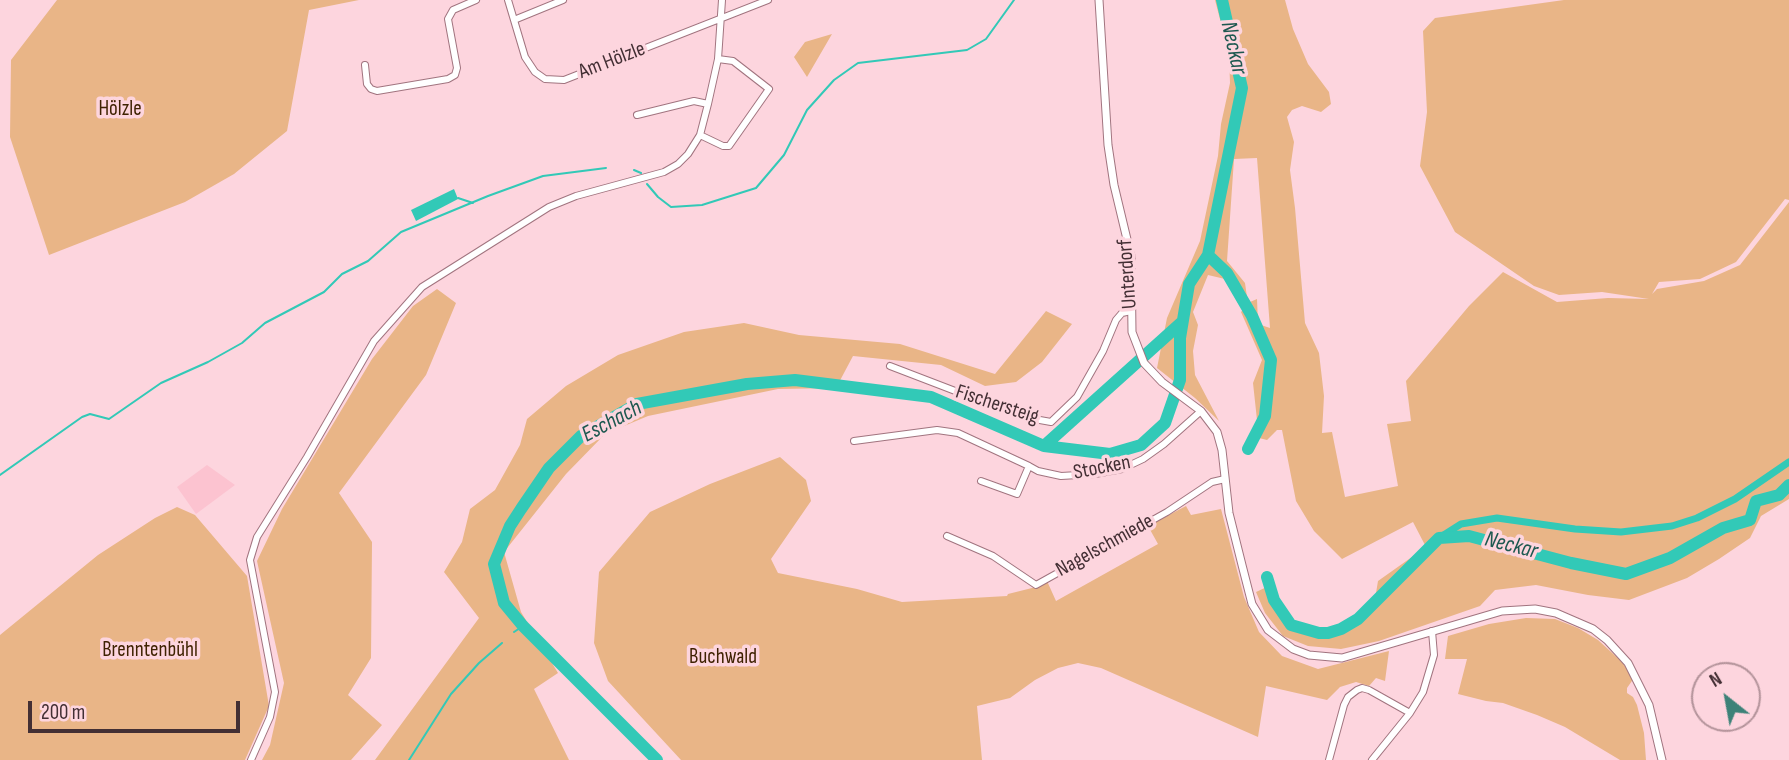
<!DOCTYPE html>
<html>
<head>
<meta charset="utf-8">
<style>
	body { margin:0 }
	#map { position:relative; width:1789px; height:760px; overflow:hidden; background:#fdd5de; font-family:"Sofia Sans Condensed",sans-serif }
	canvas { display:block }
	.north { position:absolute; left:1691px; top:662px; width:70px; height:70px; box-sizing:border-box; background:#fdd5de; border:2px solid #b3939a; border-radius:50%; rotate:329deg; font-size:19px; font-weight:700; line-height:28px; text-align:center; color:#432f34 }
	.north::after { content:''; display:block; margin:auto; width:24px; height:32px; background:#3d8278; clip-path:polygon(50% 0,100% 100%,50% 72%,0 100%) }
	.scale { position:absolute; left:28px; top:701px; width:212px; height:32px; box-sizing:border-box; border:4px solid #432f34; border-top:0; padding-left:9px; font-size:21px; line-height:24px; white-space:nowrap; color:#432f34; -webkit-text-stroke:5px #fdd5de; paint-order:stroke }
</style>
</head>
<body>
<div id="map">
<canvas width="1789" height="760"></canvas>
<div class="north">N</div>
<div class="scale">200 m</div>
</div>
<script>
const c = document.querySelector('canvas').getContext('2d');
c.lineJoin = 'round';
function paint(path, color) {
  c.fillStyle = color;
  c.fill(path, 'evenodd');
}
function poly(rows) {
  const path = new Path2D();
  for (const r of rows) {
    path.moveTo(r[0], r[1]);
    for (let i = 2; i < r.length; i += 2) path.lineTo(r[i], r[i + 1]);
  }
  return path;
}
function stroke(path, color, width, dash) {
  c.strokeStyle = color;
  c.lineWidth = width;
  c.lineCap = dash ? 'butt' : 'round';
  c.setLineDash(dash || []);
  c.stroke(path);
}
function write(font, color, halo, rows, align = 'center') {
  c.font = font + ' "Sofia Sans Condensed",sans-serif';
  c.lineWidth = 7;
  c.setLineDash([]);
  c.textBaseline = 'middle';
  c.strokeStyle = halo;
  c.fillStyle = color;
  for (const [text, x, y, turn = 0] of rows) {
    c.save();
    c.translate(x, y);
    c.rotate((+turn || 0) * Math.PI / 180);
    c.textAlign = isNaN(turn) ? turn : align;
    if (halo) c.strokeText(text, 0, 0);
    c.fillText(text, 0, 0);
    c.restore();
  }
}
paint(poly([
	[207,465,235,485,196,514,177,487]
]), '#fcc3d0');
paint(poly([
	[57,0,359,0,309,10,287,131,234,174,185,202,49,255,10,137,11,60],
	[1215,0,1285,0,1293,29,1308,64,1329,92,1331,104,1321,112,1302,106,1292,110,1287,117,1294,142,1290,170,1295,208,1305,323,1319,353,1324,396,1322,433,1332,432,1345,497,1398,486,1387,424,1411,421,1406,381,1469,306,1503,272,1557,302,1608,298,1649,299,1602,292,1559,295,1534,286,1455,232,1420,166,1427,112,1423,31,1435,18,1564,0,1789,0,1789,200,1785,199,1736,262,1700,279,1659,282,1652,294,1657,289,1704,281,1740,265,1789,202,1789,499,1761,516,1750,538,1719,559,1687,578,1629,600,1588,595,1536,585,1495,590,1480,606,1379,641,1341,649,1308,646,1283,636,1265,613,1256,592,1271,585,1278,603,1289,621,1309,630,1333,629,1349,622,1375,599,1378,581,1426,547,1413,522,1342,559,1314,531,1296,501,1282,430,1277,430,1267,440,1255,437,1257,420,1253,383,1262,360,1241,312,1250,302,1257,299,1258,324,1270,328,1257,158,1234,159,1227,261,1245,283,1247,297,1238,303,1225,279,1208,275,1193,312,1198,325,1193,351,1195,375,1219,421,1195,398,1157,368,1167,318,1200,241,1218,156,1221,124,1230,83,1229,54],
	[832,34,807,77,794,57,805,42],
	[437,289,456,303,426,375,339,493,372,542,371,658,348,695,382,725,351,760,262,760,270,745,284,683,257,561,282,509,372,359,413,306],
	[1046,311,1072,324,1042,362,1016,382,985,386,941,365,853,356,836,388,778,389,648,416,605,434,566,474,504,552,521,612,558,673,534,689,569,760,375,760,479,618,444,572,462,542,470,509,495,490,520,445,527,419,566,386,618,355,684,332,744,323,799,335,900,344,995,374],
	[780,457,806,480,811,501,771,559,778,573,857,589,902,602,1007,596,1008,594,1036,587,1047,581,1056,601,1158,544,1148,526,1186,506,1191,515,1221,509,1244,597,1259,632,1282,656,1318,669,1389,651,1385,681,1376,678,1369,686,1356,682,1340,687,1327,700,1266,686,1258,737,1101,668,1078,663,1058,668,1035,680,1010,698,977,706,982,760,681,760,608,681,594,643,599,572,650,512,710,484],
	[177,507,195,515,247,576,269,706,245,760,0,760,0,635,98,555,155,518],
	[1526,618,1555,619,1578,628,1598,640,1622,662,1634,678,1627,688,1627,693,1633,697,1637,705,1644,733,1646,760,1620,760,1565,727,1537,715,1503,703,1486,701,1458,694,1467,659,1445,659,1448,636,1489,624]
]), '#e9b587');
paint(poly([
	[454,189,458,199,416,221,411,210]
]), '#32c9b7');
stroke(poly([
	[634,170,641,173],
	[647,184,658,197,671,207,702,205,756,188,784,155,807,110,834,80,858,63,967,50,986,39,1014,0],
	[458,198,473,203],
	[0,475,82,417,90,414,109,419,161,383,208,362,242,343,265,323,324,292,342,274,368,261,401,232,488,196,543,176,606,168],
	[514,632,523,626],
	[409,760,451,694,479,663,502,643]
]), '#32c9b7', 2);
stroke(poly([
	[1439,538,1461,524,1497,518,1575,529,1621,532,1672,526,1697,518,1735,499,1789,462]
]), '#32c9b7', 7);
stroke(poly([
	[1222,0,1242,88,1208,255,1227,273,1252,316,1271,360,1265,416,1248,449],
	[1044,446,1182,322],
	[1267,577,1274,600,1291,625,1319,633,1328,633,1341,629,1358,619,1439,538,1469,536,1571,563,1626,574,1670,558,1723,528,1750,520,1756,501,1779,495,1789,485],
	[657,760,523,626,504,603,494,564,510,526,521,509,549,468,581,436,637,404,747,384,795,380,931,397,1044,446,1110,454,1141,445,1165,423,1180,380,1180,338,1189,284,1208,255]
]), '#32c9b7', 12);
const minor = poly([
	[508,0,525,57,535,72,545,79,564,80,768,0],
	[514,20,563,0],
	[365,65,367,84,371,89,377,91,448,79,455,75,457,68,448,19,453,10,476,0],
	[637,115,694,101,708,104],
	[700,135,723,146,729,146,769,89,733,61,718,59],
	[890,366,1023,417,1051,422,1077,397,1103,351,1116,320,1122,313,1131,311],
	[854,441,937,430,958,433,1029,466],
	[981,481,1017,494,1029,466,1038,471,1061,476,1095,474,1122,469,1143,459,1164,444,1201,411],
	[947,536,993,556,1036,585,1167,512,1212,482,1225,479],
	[251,760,270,717,275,692,250,560,257,537,307,457,374,341,422,287,549,207,576,196,664,172,678,164,688,154,700,135,708,104,718,59,722,0],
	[1329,760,1344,705,1348,697,1357,690,1362,688,1369,690,1410,713],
	[1372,760,1410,713,1423,692,1434,655,1432,631]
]);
const tertiary = poly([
	[1099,0,1108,145,1114,185,1131,256,1132,332,1144,363,1162,382,1201,411,1217,432,1222,450,1229,513,1242,565,1252,604,1268,630,1293,649,1309,655,1342,658,1502,611,1535,609,1556,613,1593,629,1607,640,1628,663,1649,705,1662,760]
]);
stroke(minor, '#a1747f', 8);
stroke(tertiary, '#a1747f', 9);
stroke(minor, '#fff', 6);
stroke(tertiary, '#fff', 7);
write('21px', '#432f34', '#fdd5de', [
	["Am Hölzle",612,61,-21],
	["Unterdorf",1128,274,-94],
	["Fischersteig",997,405,18],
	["Stocken",1102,468,-11],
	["Nagelschmiede",1105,546,-29]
]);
write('21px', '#3f2202', '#fdd5de', [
	["Hölzle",120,110],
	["Brenntenbühl",150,651],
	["Buchwald",723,658]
]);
write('italic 23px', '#1d5850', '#fdd5de', [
	["Neckar",1233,48,77],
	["Eschach",612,422,-28],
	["Neckar",1511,546,14]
]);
</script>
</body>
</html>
